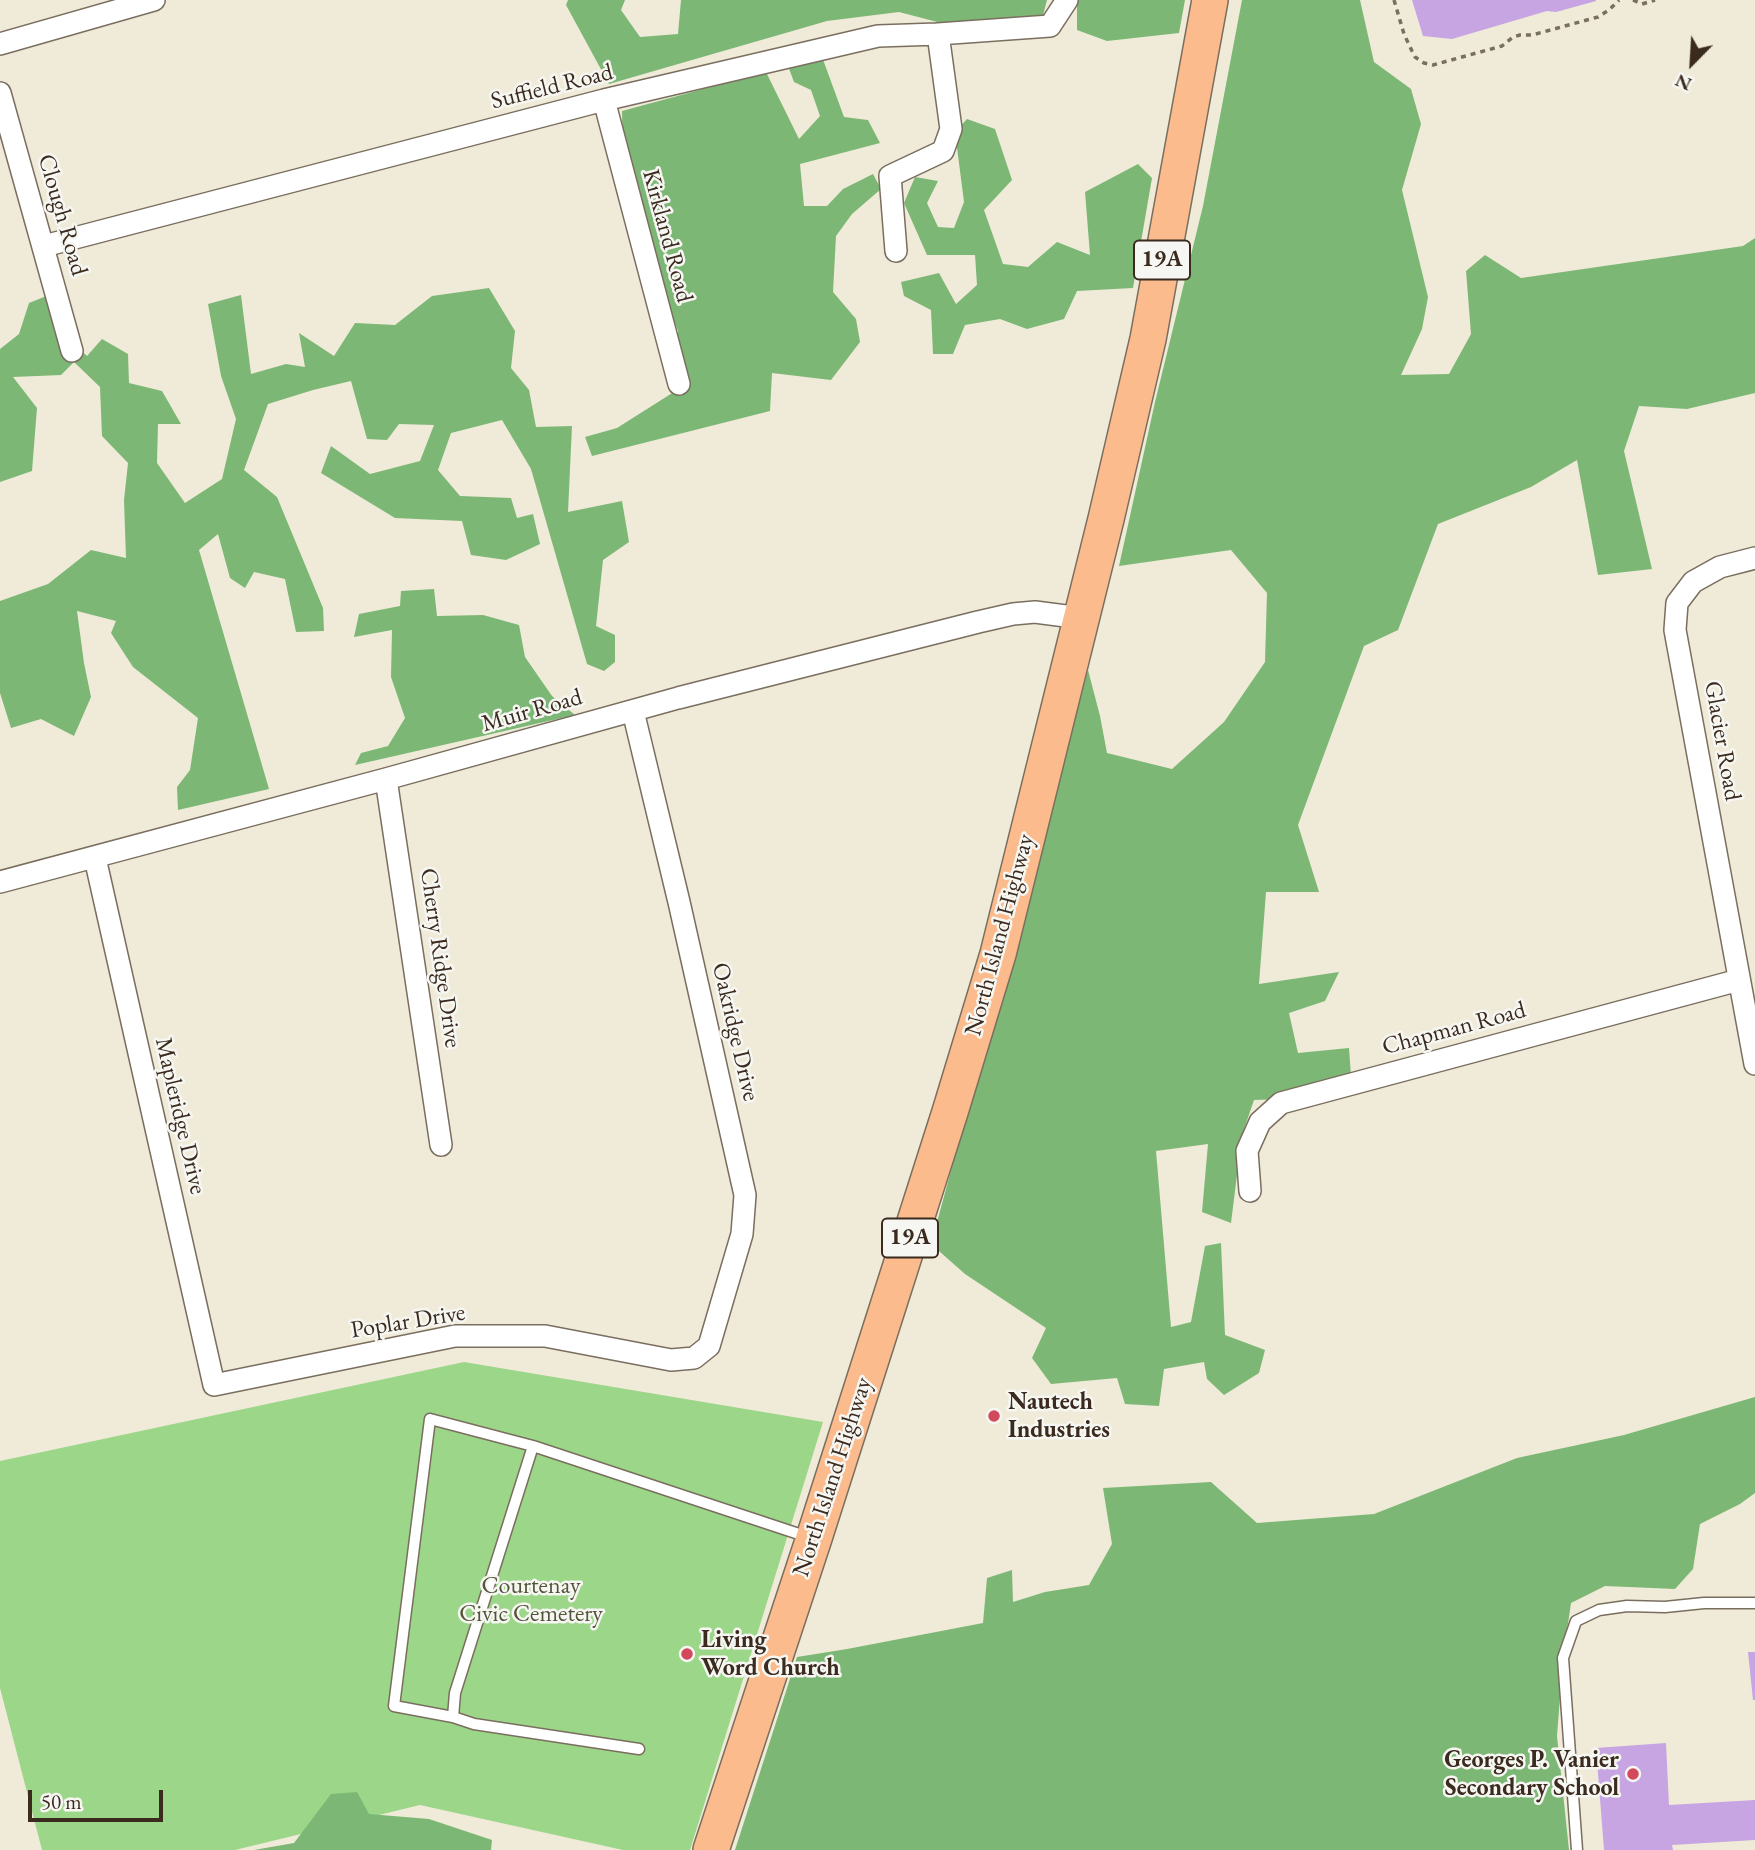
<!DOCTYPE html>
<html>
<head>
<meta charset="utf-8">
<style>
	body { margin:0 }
	#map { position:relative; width:1755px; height:1850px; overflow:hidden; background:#efebd8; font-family:"EB Garamond",serif }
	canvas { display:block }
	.north { position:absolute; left:1657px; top:28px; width:70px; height:70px; -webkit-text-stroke:5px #f6f6f2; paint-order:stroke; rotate:204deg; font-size:19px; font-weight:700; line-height:28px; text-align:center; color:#3b2a1e }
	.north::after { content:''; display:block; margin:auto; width:24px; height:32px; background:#3b2a1e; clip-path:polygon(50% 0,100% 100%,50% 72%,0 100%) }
	.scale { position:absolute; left:28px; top:1790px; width:135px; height:32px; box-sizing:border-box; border:4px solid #3b2a1e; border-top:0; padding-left:9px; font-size:21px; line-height:24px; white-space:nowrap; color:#3b2a1e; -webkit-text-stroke:5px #f6f6f2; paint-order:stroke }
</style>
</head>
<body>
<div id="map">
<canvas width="1755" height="1850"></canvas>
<div class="north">N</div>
<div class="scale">50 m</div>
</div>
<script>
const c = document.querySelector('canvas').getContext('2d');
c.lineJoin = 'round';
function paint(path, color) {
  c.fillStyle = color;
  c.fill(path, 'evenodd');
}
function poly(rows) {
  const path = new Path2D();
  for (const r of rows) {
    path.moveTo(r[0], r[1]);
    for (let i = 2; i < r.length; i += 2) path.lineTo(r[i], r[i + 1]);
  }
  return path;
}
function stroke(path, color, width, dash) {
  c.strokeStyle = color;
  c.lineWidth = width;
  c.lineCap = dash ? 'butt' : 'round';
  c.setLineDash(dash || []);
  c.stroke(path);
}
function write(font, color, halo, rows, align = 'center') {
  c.font = font + ' "EB Garamond",serif';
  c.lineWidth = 5;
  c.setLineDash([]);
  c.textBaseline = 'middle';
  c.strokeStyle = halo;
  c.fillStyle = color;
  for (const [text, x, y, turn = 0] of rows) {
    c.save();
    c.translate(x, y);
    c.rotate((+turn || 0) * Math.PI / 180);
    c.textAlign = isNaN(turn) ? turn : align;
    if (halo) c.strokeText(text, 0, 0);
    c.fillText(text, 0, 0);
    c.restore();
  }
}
paint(poly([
	[464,1362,823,1422,690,1850,623,1850,420,1805,235,1850,42,1850,0,1688,0,1461]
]), '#9cd689');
paint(poly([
	[568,0,625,0,621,10,640,37,678,34,681,0,1047,0,1040,27,945,24,899,12,827,21,609,84,566,5],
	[1077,0,1185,0,1179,33,1107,41,1077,30],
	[1242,0,1360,0,1374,62,1411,89,1421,124,1402,190,1428,297,1422,329,1401,375,1449,374,1471,334,1466,271,1485,255,1521,278,1743,246,1755,238,1755,393,1687,409,1639,406,1624,451,1652,569,1598,575,1577,460,1531,487,1438,524,1398,630,1364,646,1298,825,1319,892,1266,892,1259,984,1339,972,1325,1001,1289,1013,1298,1053,1349,1048,1351,1076,1289,1099,1254,1100,1242,1135,1231,1223,1202,1212,1208,1144,1156,1151,1171,1327,1191,1322,1205,1246,1221,1243,1225,1335,1265,1350,1259,1373,1224,1395,1207,1379,1204,1362,1164,1369,1159,1406,1125,1404,1117,1378,1051,1384,1032,1358,1046,1328,965,1274,931,1244,1088,670,1100,716,1107,753,1172,769,1224,722,1265,662,1267,593,1231,550,1119,566,1155,402,1203,206],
	[821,54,844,117,868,120,880,143,800,164,804,206,827,206,843,189,873,174,881,189,852,214,836,236,833,292,856,319,860,342,831,380,772,373,770,411,592,456,585,437,617,428,677,390,678,331,645,247,623,170,622,111,766,72,799,139,820,116,811,90,794,82,788,66],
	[967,119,995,129,1012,180,984,210,1003,264,1028,267,1057,242,1090,255,1085,192,1138,164,1152,178,1133,288,1077,291,1064,319,1027,329,1000,319,965,325,953,354,933,354,931,310,904,296,901,282,939,273,956,304,977,285,975,255,927,255,904,203,915,177,938,181,927,203,938,227,954,228,964,202,955,132],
	[489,288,515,331,511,368,529,390,536,427,572,426,568,512,622,501,629,542,603,560,596,626,615,635,615,662,604,671,587,664,531,469,502,420,451,433,438,470,460,496,511,498,517,518,533,514,540,544,506,560,471,555,462,521,395,518,321,473,331,446,370,474,420,461,434,425,399,424,387,440,367,439,351,381,313,390,268,404,244,470,277,497,323,608,324,631,296,632,285,579,254,572,245,588,230,578,218,534,199,550,269,789,178,810,177,787,190,770,198,718,133,667,111,633,116,621,77,611,84,663,91,697,74,736,41,719,11,728,0,693,0,601,48,584,91,550,126,558,124,500,128,463,102,436,100,387,74,362,61,375,13,377,37,408,32,471,0,482,0,349,19,334,29,303,54,293,67,337,87,356,102,339,128,354,129,383,162,391,181,424,158,424,157,463,185,503,222,479,236,419,221,376,208,304,241,295,251,374,286,364,305,367,299,333,334,356,355,323,395,325,432,296],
	[434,589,437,616,483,615,519,625,525,657,552,696,575,715,355,765,361,753,388,746,405,718,391,677,392,630,354,637,359,614,400,606,401,591],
	[1755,1397,1755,1493,1740,1504,1700,1524,1693,1569,1675,1589,1605,1586,1571,1603,1563,1658,1557,1736,1569,1850,735,1850,797,1657,847,1649,983,1623,987,1578,1012,1570,1013,1602,1045,1592,1089,1585,1112,1544,1103,1488,1211,1482,1257,1523,1374,1514,1517,1458,1624,1435],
	[357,1792,369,1814,429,1819,492,1840,491,1850,254,1850,294,1843,331,1794]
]), '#7db775');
paint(poly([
	[1412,0,1596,0,1596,1,1556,12,1547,11,1452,39,1423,36],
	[1748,1652,1755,1652,1755,1700,1753,1700],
	[1666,1743,1669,1805,1755,1800,1755,1840,1672,1845,1673,1850,1604,1850,1596,1748]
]), '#c7a5e2');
const service = poly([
	[453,1717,455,1693,533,1446],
	[639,1749,474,1724,453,1717,394,1706,430,1419,533,1446,811,1538],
	[1577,1850,1563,1658,1576,1621,1599,1610,1627,1606,1665,1607,1704,1603,1755,1603]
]);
const minor = poly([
	[0,44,154,0],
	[0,93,72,351],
	[604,100,679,384],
	[44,246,604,100,878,36,938,34,1050,26,1067,0],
	[896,251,890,176,943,151,951,129,938,34],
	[1755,558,1720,567,1693,582,1677,603,1675,630,1755,1064],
	[386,779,441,1145],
	[95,858,214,1385,455,1336,545,1336,671,1360,694,1358,709,1346,742,1234,745,1195,679,902,633,711],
	[0,882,386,779,678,698,978,622,1013,614,1035,612,1081,618],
	[1250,1191,1247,1151,1260,1122,1281,1103,1739,980]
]);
const primary = poly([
	[711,1850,814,1538,950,1112,998,954,1106,519,1148,339,1210,0]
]);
stroke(service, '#7a6e5f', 13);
stroke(minor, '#7a6e5f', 24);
stroke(primary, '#7a6e5f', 38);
stroke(poly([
	[1394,0,1404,34,1412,51,1415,57,1424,63,1433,65,1502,46,1513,37,1520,35,1532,35,1598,17,1609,10,1619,0],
	[1633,0,1642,4,1655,0]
]), '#7a6e5f', 3.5, [5, 5]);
stroke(service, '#fff', 10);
stroke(minor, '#fff', 21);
stroke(primary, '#fbbb8c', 35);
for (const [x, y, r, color] of [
	[994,1416,7,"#d1495b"],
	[687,1654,7,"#d1495b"],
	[1633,1774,7,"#d1495b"]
]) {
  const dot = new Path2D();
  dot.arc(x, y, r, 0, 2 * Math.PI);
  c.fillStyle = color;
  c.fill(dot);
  stroke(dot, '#f6f6f2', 2.5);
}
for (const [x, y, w] of [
	[1162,260,56],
	[910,1238,56]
]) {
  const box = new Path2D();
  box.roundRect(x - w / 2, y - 19.5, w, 39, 5);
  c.fillStyle = '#f6f6f2';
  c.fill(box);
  stroke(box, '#3b2a1e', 2);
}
write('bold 23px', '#3b2a1e', null, [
	["19A",1162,260],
	["19A",910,1238]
]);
write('24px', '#3b2a1e', '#f6f6f2', [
	["Suffield Road",552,87,-14],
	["Clough Road",62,215,74],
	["Kirkland Road",667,236,75],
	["Muir Road",532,711,-16],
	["Glacier Road",1722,741,80],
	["North Island Highway",1000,935,-75],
	["Cherry Ridge Drive",440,958,82],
	["Chapman Road",1454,1029,-15],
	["Oakridge Drive",735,1032,77],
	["Mapleridge Drive",180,1116,77],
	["Poplar Drive",408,1322,-9],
	["North Island Highway",833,1477,-72]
]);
write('bold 24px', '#3b2a1e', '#f6f6f2', [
	["Nautech",1008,1402],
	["Industries",1008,1430],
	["Living",701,1640],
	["Word Church",701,1668],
	["Georges P. Vanier",1619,1760,"right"],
	["Secondary School",1619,1788,"right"]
], 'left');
write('24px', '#535539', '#f6f6f2', [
	["Courtenay",531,1586],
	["Civic Cemetery",531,1614]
]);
</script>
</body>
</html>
